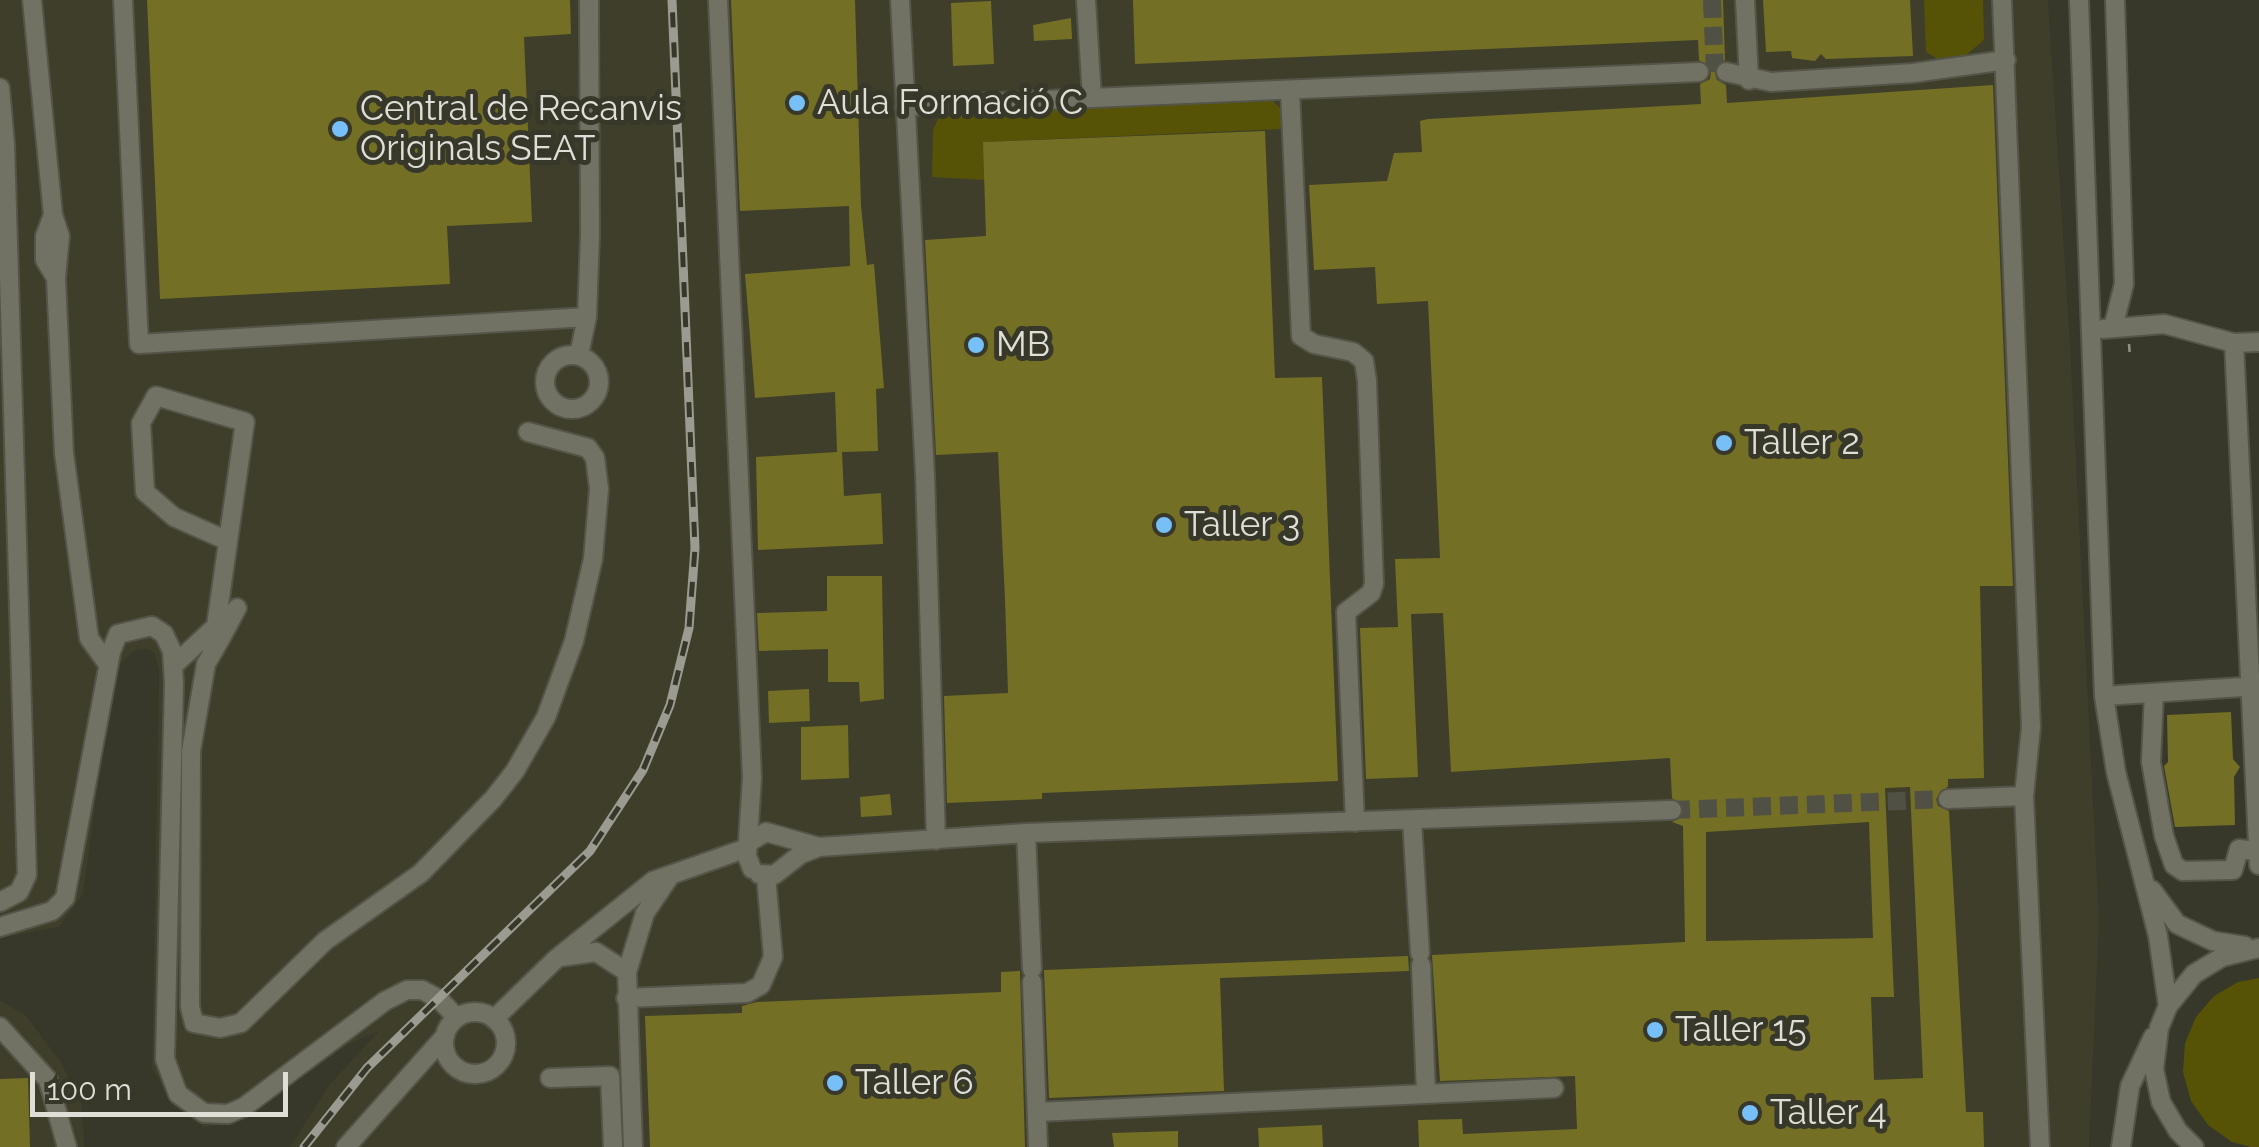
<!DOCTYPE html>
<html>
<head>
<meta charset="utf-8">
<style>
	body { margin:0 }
	#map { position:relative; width:2259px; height:1147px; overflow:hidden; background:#37372a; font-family:Raleway,sans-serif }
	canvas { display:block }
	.scale { position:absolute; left:30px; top:1072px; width:258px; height:45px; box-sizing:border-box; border:5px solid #dfdfd7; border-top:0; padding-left:12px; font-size:30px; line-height:35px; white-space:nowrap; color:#dfdfd7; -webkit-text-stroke:8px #37372a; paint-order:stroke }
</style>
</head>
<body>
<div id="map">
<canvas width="2259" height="1147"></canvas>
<div class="scale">100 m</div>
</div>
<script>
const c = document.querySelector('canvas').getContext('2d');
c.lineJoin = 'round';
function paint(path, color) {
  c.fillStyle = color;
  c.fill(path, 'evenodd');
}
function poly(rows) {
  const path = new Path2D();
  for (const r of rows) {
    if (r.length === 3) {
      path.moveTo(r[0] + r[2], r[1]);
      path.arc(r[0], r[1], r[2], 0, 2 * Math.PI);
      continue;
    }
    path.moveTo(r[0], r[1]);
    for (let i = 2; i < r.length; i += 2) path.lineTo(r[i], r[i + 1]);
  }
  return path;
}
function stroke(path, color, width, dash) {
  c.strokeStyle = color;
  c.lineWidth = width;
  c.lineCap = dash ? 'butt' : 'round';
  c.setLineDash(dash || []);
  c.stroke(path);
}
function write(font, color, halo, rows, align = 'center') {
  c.font = font + ' Raleway,sans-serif';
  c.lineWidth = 10;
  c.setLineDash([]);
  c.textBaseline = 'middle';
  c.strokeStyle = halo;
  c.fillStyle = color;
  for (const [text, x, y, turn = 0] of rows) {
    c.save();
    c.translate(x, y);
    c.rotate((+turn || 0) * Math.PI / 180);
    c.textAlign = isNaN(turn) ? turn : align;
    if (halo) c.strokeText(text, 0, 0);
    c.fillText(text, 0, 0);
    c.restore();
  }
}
paint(poly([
	[0,0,2048,0,2070,343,2099,921,2089,1147,290,1147,330,1084,379,1031,351,1043,234,1124,203,1127,168,1096,152,1068,159,674,155,654,147,649,135,650,114,670,83,894,59,927,0,938],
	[0,1000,26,1016,61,1062,82,1105,84,1147,0,1147]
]), '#3e3e2a');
paint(poly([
	[1924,0,1983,0,1984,40,1959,61,1938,59,1926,52],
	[1270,98,1281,109,1281,129,984,142,985,180,932,177,933,130,940,115,954,111],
	[2259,978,2259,1147,2251,1147,2232,1142,2208,1125,2191,1101,2183,1072,2185,1043,2196,1017,2214,996,2238,982]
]), '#565306');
paint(poly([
	[147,0,570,0,571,34,524,37,532,222,447,226,450,284,160,299],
	[731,0,855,0,861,206,867,265,874,264,884,388,876,389,878,451,842,452,844,496,881,493,883,544,758,550,756,457,837,452,835,392,755,398,745,274,850,266,849,206,740,211],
	[1133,0,1723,0,1725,60,1714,70,1717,80,1726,85,1727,103,1993,85,2013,586,1980,586,1984,778,1948,779,1948,786,1936,799,1938,806,1949,811,1966,1112,1983,1112,1984,1147,1419,1147,1418,1120,1462,1119,1463,1134,1577,1129,1575,1076,1440,1081,1432,955,1685,942,1683,826,1672,822,1682,817,1684,809,1672,798,1670,758,1451,772,1443,613,1411,614,1418,777,1366,779,1360,628,1398,627,1395,559,1440,558,1428,301,1377,304,1375,267,1314,270,1309,185,1387,181,1394,153,1422,152,1420,121,1428,119,1701,104,1700,84,1710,79,1711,70,1699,60,1698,40,1135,64],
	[1910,787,1923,1078,1874,1080,1871,997,1894,997,1885,788],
	[1869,822,1873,938,1706,941,1706,832],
	[1763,0,1910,0,1913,56,1826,59,1821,54,1815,61,1792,58,1791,51,1766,52],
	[991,1,994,64,953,66,951,3],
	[1071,18,1072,39,1034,41,1033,25],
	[1265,131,1275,378,1322,377,1338,781,1042,793,1042,799,947,803,944,696,1008,693,1005,599,998,452,936,455,925,240,986,236,983,142],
	[827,576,882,576,884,699,860,702,859,682,828,682,828,649,759,651,757,613,827,611],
	[809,689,810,721,769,723,768,691],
	[2231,712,2233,759,2240,767,2234,777,2235,825,2175,827,2164,766,2168,762,2167,715],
	[848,725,849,778,801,780,801,727],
	[890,794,892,815,861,817,860,797],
	[1408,956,1409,971,1220,978,1224,1091,1049,1098,1044,970],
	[1020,971,1025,1147,650,1147,645,1016,742,1013,742,1006,757,1002,1001,992,1001,972],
	[28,1078,30,1147,0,1147,0,1079],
	[1322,1125,1323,1147,1259,1147,1258,1128],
	[1178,1131,1178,1147,1114,1147,1112,1133]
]), '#737025');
stroke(poly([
	[1712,0,1715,72],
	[1672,810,1948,799]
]), '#505044', 18, [18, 9]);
const minor = poly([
	[32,0,53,215,60,236,56,278,64,453,89,638,107,663],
	[123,0,139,344,587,317],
	[718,0,752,777,747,856,752,869],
	[900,0,925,474,936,840],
	[1086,0,1092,98],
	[1745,0,1749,80],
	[2002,0,2031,727,2024,796,2040,1147],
	[2079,0,2104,696,2116,772,2158,936,2168,1006],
	[1726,72,1771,82,1913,73,2006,60],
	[0,88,5,144,27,875,19,892,0,902],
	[1290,90,1301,336,1314,344,1353,352,1364,361,1367,381,1374,584,1371,593,1346,612,1355,822],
	[905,106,1699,72],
	[53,215,45,236,45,260,56,278],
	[2113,328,2124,284,2115,0],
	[2103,329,2164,324,2234,343,2259,342],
	[2234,343,2259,865],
	[579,355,587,317,590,235,589,0],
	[572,382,27],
	[216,626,222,636,206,664,191,751,190,1007,194,1023,220,1028,241,1023,325,941,421,873,493,799,515,771,546,717,574,641,593,559,599,489,595,458,588,448,528,432],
	[222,636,237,608],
	[173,666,216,626,245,422,156,396,141,423,145,492,174,517,228,541],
	[2154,693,2151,762,2164,836,2174,865,2183,871,2233,870,2239,849,2256,851],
	[2104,696,2258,686],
	[1948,799,2024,796],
	[1412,820,1420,953],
	[1026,833,1032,969],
	[751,841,766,832,819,847,1026,833,1672,810],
	[759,874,774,875,801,854,819,847],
	[2152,890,2177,924,2213,941,2245,946],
	[0,927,52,911,65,898,111,652,118,634,152,626,164,634,172,651,174,683,165,1059,178,1094,204,1113,228,1114,244,1107,385,1001,407,990,422,990,439,999,457,1018],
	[560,957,596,952,627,972],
	[1421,965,1426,1093],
	[1032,982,1038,1147],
	[626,998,747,993,761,985,773,957,766,876],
	[475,1043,31],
	[494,1019,557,958,653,881,747,848],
	[0,1027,48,1080,67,1147],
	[550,1078,610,1076,613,1147],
	[1037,1112,1554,1088],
	[346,1147,445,1036],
	[633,1147,627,972,645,913,670,876],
	[2121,1147,2130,1086,2153,1037],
	[2194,1147,2178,1131,2161,1102,2154,1069,2159,1028,2168,1006,2194,974,2222,957,2259,948]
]);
stroke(minor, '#555449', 22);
stroke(poly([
	[2129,344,2130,357]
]), '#919187', 2.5, [8, 8]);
stroke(minor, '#727264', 18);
const rail = poly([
	[304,1147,367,1068,590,851,643,770,670,705,689,628,695,548,672,0]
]);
stroke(rail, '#9b9b91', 9);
stroke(rail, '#37372a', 5, [15]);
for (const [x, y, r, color] of [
	[797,103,10,"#77c0f7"],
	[340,129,10,"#77c0f7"],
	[976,345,10,"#77c0f7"],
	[1724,443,10,"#77c0f7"],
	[1164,525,10,"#77c0f7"],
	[1655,1030,10,"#77c0f7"],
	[835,1083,10,"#77c0f7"],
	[1750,1113,10,"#77c0f7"]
]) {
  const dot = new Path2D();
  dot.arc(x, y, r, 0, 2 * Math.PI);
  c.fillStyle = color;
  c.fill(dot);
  stroke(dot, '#37372a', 4);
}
write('35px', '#dfdfd7', '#37372a', [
	["Aula Formació C",817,103],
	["Central de Recanvis",360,109],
	["Originals SEAT",360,149],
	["MB",996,345],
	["Taller 2",1744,443],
	["Taller 3",1184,525],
	["Taller 15",1675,1030],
	["Taller 6",855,1083],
	["Taller 4",1770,1113]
], 'left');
</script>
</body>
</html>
